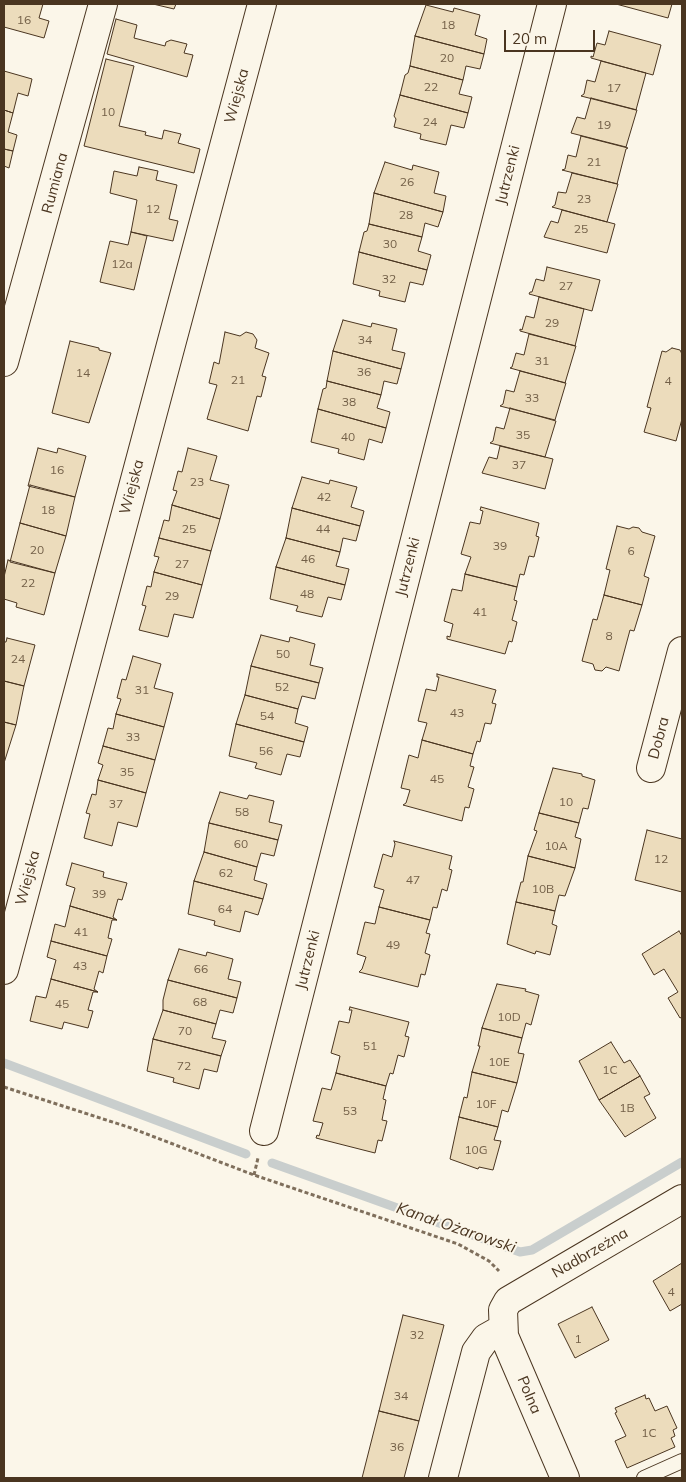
<!DOCTYPE html>
<html>
<head>
<meta charset="utf-8">
<style>
	body { margin:0 }
	#map { position:relative; width:686px; height:1482px; overflow:hidden; background:#fbf6e9; font-family:Mulish,sans-serif }
	canvas { display:block }
	.frame { position:absolute; inset:0; border:5px solid #4a3520; pointer-events:none }
	.scale { position:absolute; left:504px; top:30px; width:91px; height:22px; box-sizing:border-box; border:2px solid #4a3520; border-top:0; padding-left:6px; font-size:15px; line-height:18px; white-space:nowrap; color:#4a3520; -webkit-text-stroke:4px #fbf6e9; paint-order:stroke }
</style>
</head>
<body>
<div id="map">
<canvas width="686" height="1482"></canvas>
<div class="frame"></div>
<div class="scale">20 m</div>
</div>
<script>
const c = document.querySelector('canvas').getContext('2d');
c.lineJoin = 'round';
function poly(rows) {
  const path = new Path2D();
  for (const r of rows) {
    path.moveTo(r[0], r[1]);
    for (let i = 2; i < r.length; i += 2) path.lineTo(r[i], r[i + 1]);
  }
  return path;
}
function stroke(path, color, width, dash) {
  c.strokeStyle = color;
  c.lineWidth = width;
  c.lineCap = dash ? 'butt' : 'round';
  c.setLineDash(dash || []);
  c.stroke(path);
}
function paint(path, color) {
  c.fillStyle = color;
  c.fill(path, 'evenodd');
}
function write(font, color, halo, rows, align = 'center') {
  c.font = font + ' Mulish,sans-serif';
  c.lineWidth = 4;
  c.setLineDash([]);
  c.textBaseline = 'middle';
  c.strokeStyle = halo;
  c.fillStyle = color;
  for (const [text, x, y, turn = 0] of rows) {
    c.save();
    c.translate(x, y);
    c.rotate((+turn || 0) * Math.PI / 180);
    c.textAlign = isNaN(turn) ? turn : align;
    if (halo) c.strokeText(text, 0, 0);
    c.fillText(text, 0, 0);
    c.restore();
  }
}
stroke(poly([
	[4,1063,246,1154],
	[272,1163,520,1252,532,1250,682,1162]
]), '#c9cecd', 9);
const building = poly([
	[4,4,43,4,39,18,49,21,44,38,4,27,4,4],
	[153,4,176,4,174,9,153,4],
	[616,4,672,4,668,18,616,4],
	[426,5,453,12,454,8,480,15,475,35,487,39,484,54,415,36,426,5],
	[116,19,137,25,134,38,165,46,166,42,171,40,187,44,184,53,193,55,187,77,107,54,116,19],
	[609,31,661,45,653,75,591,58,591,56,593,57,597,43,605,45,609,31],
	[415,36,484,54,480,69,466,66,463,80,410,66,415,36],
	[106,59,134,66,119,126,146,132,145,135,162,139,164,130,181,134,178,143,200,149,194,173,84,146,106,59],
	[601,61,646,73,636,110,581,96,584,94,587,80,595,82,601,61],
	[410,66,463,80,459,94,472,97,468,113,400,95,405,75,408,73,410,66],
	[4,71,32,79,28,96,18,93,13,113,4,110,4,71],
	[400,95,468,113,464,128,451,125,446,145,420,139,421,134,394,127,396,119,394,116,400,95],
	[591,98,637,110,626,147,571,133,577,117,585,119,591,98],
	[4,110,13,113,8,132,17,135,13,151,4,149,4,110],
	[581,136,628,148,626,149,617,184,562,170,565,169,568,155,576,157,581,136],
	[4,149,13,151,9,168,4,166,4,149],
	[385,162,412,170,413,165,439,172,434,193,446,196,443,212,374,193,385,162],
	[139,167,158,171,156,180,177,185,169,219,178,221,173,241,131,232,137,200,110,193,114,171,137,176,139,167],
	[572,173,618,184,607,222,552,207,555,205,558,192,566,193,572,173],
	[374,193,443,212,438,227,425,223,422,237,369,224,374,193],
	[562,210,615,224,607,253,544,237,551,221,558,223,562,210],
	[369,224,422,237,418,251,431,255,427,270,359,252,364,232,367,231,369,224],
	[131,232,147,236,134,290,100,282,110,241,128,245,131,232],
	[359,252,427,270,423,285,410,282,405,302,379,296,380,291,353,284,359,252],
	[547,267,600,280,592,311,529,294,530,292,532,292,536,279,544,281,547,267],
	[539,297,584,309,575,346,520,331,520,329,522,330,526,316,534,318,539,297],
	[343,320,371,327,372,323,397,329,392,350,405,353,401,369,333,351,343,320],
	[225,332,240,336,246,332,253,334,257,340,255,348,269,353,262,376,266,377,261,397,257,396,248,431,207,419,217,385,209,383,214,362,219,364,225,332],
	[529,334,576,346,565,383,510,368,512,367,516,353,524,355,529,334],
	[70,341,99,348,99,350,111,353,89,423,52,413,70,341],
	[672,348,680,350,682,354,682,419,676,441,644,432,651,408,647,407,662,351,666,352,672,348],
	[333,351,401,369,397,384,384,381,381,395,327,381,333,351],
	[520,371,566,383,555,420,500,406,503,404,506,390,514,392,520,371],
	[327,381,381,395,377,408,390,412,386,428,318,409,323,389,326,388,327,381],
	[510,408,556,421,545,457,490,443,493,441,496,427,504,429,510,408],
	[318,409,386,428,382,443,369,439,364,460,338,453,339,449,311,442,318,409],
	[500,446,553,459,545,489,482,473,489,457,497,459,500,446],
	[38,448,57,453,58,448,86,456,75,497,28,486,38,448],
	[188,448,217,456,210,480,229,485,220,519,172,505,177,491,173,490,178,471,182,472,188,448],
	[302,477,329,484,330,480,357,487,351,507,364,511,360,526,292,508,302,477],
	[30,485,75,497,66,536,20,523,30,485],
	[172,505,220,519,211,551,159,538,164,520,169,521,172,505],
	[481,507,539,523,536,536,539,537,534,557,529,556,524,575,520,574,517,587,465,574,471,557,461,554,470,522,480,524,483,511,480,510,481,507],
	[292,508,360,526,356,541,343,538,340,552,286,538,292,508],
	[20,523,66,536,55,573,10,562,20,523],
	[617,526,629,529,633,527,639,528,642,532,655,536,644,576,649,578,642,605,604,595,610,570,606,569,617,526],
	[159,538,211,551,202,585,154,572,159,557,154,556,159,538],
	[286,538,340,552,336,566,349,569,345,585,276,567,286,538],
	[8,560,55,573,44,615,16,607,17,603,4,599,4,577,8,560],
	[276,567,345,585,341,600,328,597,322,617,296,611,298,606,270,599,276,567],
	[154,572,202,585,193,618,174,614,168,637,139,630,146,606,142,605,147,586,151,587,154,572],
	[465,574,517,587,514,600,517,601,512,620,517,622,512,642,509,641,505,654,447,639,447,636,450,637,453,624,444,621,452,589,462,591,465,574],
	[604,595,642,605,634,631,630,630,619,671,606,667,602,671,595,670,593,664,582,661,593,619,597,620,604,595],
	[261,635,289,642,290,637,315,644,310,665,323,668,319,683,251,666,261,635],
	[7,638,35,645,24,686,4,681,4,642,6,642,7,638],
	[133,656,161,664,154,688,173,693,164,727,116,714,121,699,117,698,122,679,126,680,133,656],
	[251,666,319,683,315,699,302,696,298,709,245,695,251,666],
	[437,674,496,690,492,703,496,704,491,724,485,723,480,742,477,741,473,754,422,740,427,723,418,721,426,689,436,691,439,677,437,677,437,674],
	[4,681,24,686,16,725,4,722,4,681],
	[245,695,298,709,295,723,308,727,304,742,236,724,245,695],
	[116,714,164,727,155,760,103,746,108,728,113,729,116,714],
	[4,722,16,725,4,763,4,722],
	[236,724,304,742,300,757,287,754,281,775,255,768,257,763,229,756,236,724],
	[422,740,473,754,470,766,474,767,468,787,474,789,469,808,465,807,462,821,403,805,406,803,410,790,401,788,409,755,418,758,422,740],
	[103,746,155,760,146,793,98,780,103,765,98,763,103,746],
	[553,768,582,774,582,776,595,780,588,809,583,808,579,823,539,813,553,768],
	[98,780,146,793,137,827,118,822,112,846,84,838,90,814,86,813,92,794,96,795,98,780],
	[220,792,247,799,249,795,274,801,269,822,282,825,278,840,209,823,220,792],
	[539,813,579,823,575,837,581,839,575,868,528,856,537,831,534,830,539,813],
	[209,823,278,840,274,856,261,853,257,867,204,852,209,823],
	[647,830,682,839,682,892,635,880,647,830],
	[394,841,452,856,449,869,452,870,447,891,442,889,437,908,433,907,430,920,379,907,384,890,374,887,383,854,392,857,395,844,394,841],
	[204,852,257,867,254,880,267,884,263,899,194,881,204,852],
	[528,856,575,868,565,896,559,895,555,911,516,902,521,882,523,882,528,856],
	[72,863,104,872,103,877,127,883,122,900,118,899,113,917,117,920,70,906,75,888,66,885,72,863],
	[194,881,263,899,258,915,245,911,240,932,214,925,215,921,188,914,194,881],
	[516,902,555,911,552,924,557,926,550,955,536,951,535,954,507,944,516,902],
	[70,906,117,920,112,920,108,938,112,939,107,956,51,941,55,924,65,927,70,906],
	[379,907,430,920,426,933,430,934,425,953,430,955,425,975,421,974,418,987,359,972,362,969,366,957,357,954,365,922,375,924,379,907],
	[679,931,682,936,682,1017,680,1018,668,998,678,992,664,969,654,975,642,954,679,931],
	[51,941,107,956,103,973,99,971,94,989,98,992,51,979,56,960,47,957,51,941],
	[179,949,206,956,207,952,233,959,228,979,241,982,237,998,168,980,179,949],
	[51,979,98,992,93,992,88,1010,93,1011,88,1028,64,1022,62,1029,30,1021,36,996,46,998,51,979],
	[168,980,237,998,233,1013,220,1010,216,1024,163,1010,163,1000,168,980],
	[497,984,526,989,525,991,539,995,531,1025,526,1023,522,1038,482,1028,497,984],
	[350,1007,409,1022,405,1036,409,1037,404,1057,398,1055,393,1074,390,1073,386,1086,336,1073,340,1056,331,1053,339,1021,349,1023,352,1010,349,1010,350,1007],
	[163,1010,216,1024,212,1038,226,1041,221,1056,153,1039,163,1010],
	[482,1028,522,1038,518,1053,524,1054,517,1083,472,1072,480,1046,478,1046,482,1028],
	[153,1039,221,1056,217,1072,204,1069,199,1089,173,1082,174,1078,147,1071,153,1039],
	[611,1042,624,1063,630,1060,640,1076,599,1100,579,1061,611,1042],
	[472,1072,517,1083,508,1112,502,1110,498,1127,459,1117,464,1097,467,1098,472,1072],
	[336,1073,386,1086,383,1099,386,1100,382,1120,387,1121,382,1141,378,1140,375,1153,316,1138,317,1135,319,1136,323,1123,313,1121,322,1088,331,1090,336,1073],
	[640,1076,650,1094,644,1097,656,1118,625,1137,599,1100,640,1076],
	[459,1117,498,1127,494,1140,501,1141,493,1170,479,1167,478,1169,450,1159,459,1117],
	[682,1263,682,1304,670,1311,653,1281,682,1263],
	[592,1307,609,1340,575,1358,558,1324,592,1307],
	[403,1315,444,1325,419,1421,379,1411,403,1315],
	[645,1395,646,1399,649,1398,655,1411,667,1406,677,1428,673,1430,675,1436,671,1438,675,1447,627,1468,615,1441,626,1436,615,1413,617,1412,615,1408,645,1395],
	[379,1411,419,1421,404,1478,362,1478,379,1411]
]);
paint(building, '#ecdcbc');
stroke(building, '#4a3520', 1);
const lane = poly([
	[644,1478,682,1461]
]);
const street = poly([
	[4,362,103,4],
	[651,768,682,651],
	[4,970,262,4],
	[264,1131,552,4],
	[443,1478,476,1352,486,1338,502,1329],
	[565,1478,504,1336,503,1310,508,1301,682,1199]
]);
stroke(lane, '#4a3520', 16);
stroke(street, '#4a3520', 30);
stroke(poly([
	[4,1087,131,1128,254,1175,458,1244,489,1261,499,1271],
	[254,1175,258,1158]
]), '#7f6f5c', 3, [4, 2.5]);
stroke(lane, '#fbf6e9', 14);
stroke(street, '#fbf6e9', 28);
write('12px', '#725f47', null, [
	["16",24,20],
	["18",448,25],
	["20",447,58],
	["22",431,87],
	["17",614,88],
	["10",108,112],
	["24",430,122],
	["19",604,125],
	["21",594,162],
	["26",407,182],
	["23",584,199],
	["12",153,209],
	["28",406,215],
	["25",581,229],
	["30",390,244],
	["12a",122,264],
	["32",389,279],
	["27",566,286],
	["29",552,323],
	["34",365,340],
	["31",542,361],
	["36",364,372],
	["14",83,373],
	["21",238,380],
	["4",668,381],
	["33",532,398],
	["38",349,402],
	["35",523,435],
	["40",348,437],
	["37",519,465],
	["16",57,470],
	["23",197,482],
	["42",324,497],
	["18",48,510],
	["25",189,529],
	["44",323,529],
	["39",500,546],
	["20",37,550],
	["6",631,551],
	["46",308,559],
	["27",182,564],
	["22",28,583],
	["48",307,594],
	["29",172,596],
	["41",480,612],
	["8",609,636],
	["50",283,654],
	["24",18,659],
	["52",282,687],
	["31",142,690],
	["43",457,713],
	["54",267,716],
	["33",133,737],
	["56",266,751],
	["35",127,772],
	["45",437,779],
	["10",566,802],
	["37",116,804],
	["58",242,812],
	["60",241,844],
	["10A",556,846],
	["12",661,859],
	["62",226,873],
	["47",413,880],
	["10B",543,889],
	["39",99,894],
	["64",225,909],
	["41",81,932],
	["49",393,945],
	["43",80,966],
	["66",201,969],
	["68",200,1002],
	["45",62,1004],
	["10D",509,1017],
	["70",185,1031],
	["51",370,1046],
	["10E",499,1062],
	["72",184,1066],
	["1C",610,1070],
	["10F",486,1104],
	["1B",627,1108],
	["53",350,1111],
	["10G",476,1150],
	["4",671,1292],
	["32",417,1335],
	["1",578,1339],
	["34",401,1396],
	["1C",649,1433],
	["36",397,1447]
]);
write('15px', '#4a3520', '#fbf6e9', [
	["Wiejska",237,96,-75],
	["Jutrzenki",508,175,-76],
	["Rumiana",55,183,-75],
	["Wiejska",132,487,-75],
	["Jutrzenki",408,567,-76],
	["Dobra",659,738,-75],
	["Wiejska",28,878,-75],
	["Jutrzenki",308,960,-76],
	["Nadbrzeżna",590,1253,-30],
	["Polna",529,1395,67]
]);
write('italic 16px', '#4a3520', '#fbf6e9', [
	["Kanał Ożarowski",456,1228,19]
]);
</script>
</body>
</html>
